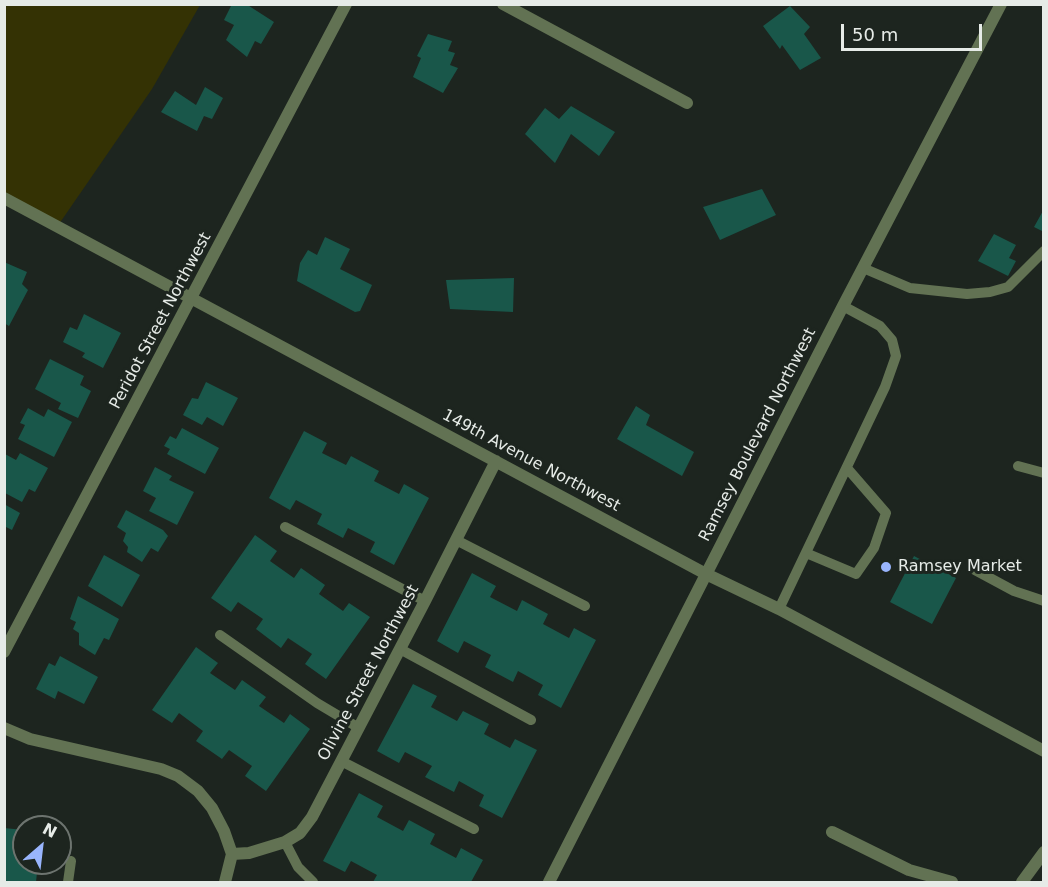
<!DOCTYPE html>
<html>
<head>
<meta charset="utf-8">
<style>
	body { margin:0 }
	#map { position:relative; width:1048px; height:887px; overflow:hidden; background:#1d251f; font-family:"DejaVu Sans",sans-serif }
	canvas { display:block }
	.frame { position:absolute; inset:0; border:6px solid #e6ebe7; pointer-events:none }
	.north { position:absolute; left:12px; top:815px; width:60px; height:60px; box-sizing:border-box; background:#1d251f; border:2px solid #6d746f; border-radius:50%; rotate:28deg; font-size:16px; font-weight:700; line-height:24px; text-align:center; color:#e6ebe7 }
	.north::after { content:''; display:block; margin:auto; width:21px; height:27px; background:#99b5fd; clip-path:polygon(50% 0,100% 100%,50% 72%,0 100%) }
	.scale { position:absolute; left:841px; top:24px; width:141px; height:27px; box-sizing:border-box; border:3px solid #e6ebe7; border-top:0; padding-left:8px; font-size:18px; line-height:21px; white-space:nowrap; color:#e6ebe7; -webkit-text-stroke:4px #1d251f; paint-order:stroke }
</style>
</head>
<body>
<div id="map">
<canvas width="1048" height="887"></canvas>
<div class="frame"></div>
<div class="north">N</div>
<div class="scale">50 m</div>
</div>
<script>
const c = document.querySelector('canvas').getContext('2d');
c.lineJoin = 'round';
function paint(path, color) {
  c.fillStyle = color;
  c.fill(path, 'evenodd');
}
function poly(rows) {
  const path = new Path2D();
  for (const r of rows) {
    path.moveTo(r[0], r[1]);
    for (let i = 2; i < r.length; i += 2) path.lineTo(r[i], r[i + 1]);
  }
  return path;
}
function stroke(path, color, width, dash) {
  c.strokeStyle = color;
  c.lineWidth = width;
  c.lineCap = dash ? 'butt' : 'round';
  c.setLineDash(dash || []);
  c.stroke(path);
}
function write(font, color, halo, rows, align = 'center') {
  c.font = font + ' "DejaVu Sans",sans-serif';
  c.lineWidth = 6;
  c.setLineDash([]);
  c.textBaseline = 'middle';
  c.strokeStyle = halo;
  c.fillStyle = color;
  for (const [text, x, y, turn = 0] of rows) {
    c.save();
    c.translate(x, y);
    c.rotate((+turn || 0) * Math.PI / 180);
    c.textAlign = isNaN(turn) ? turn : align;
    if (halo) c.strokeText(text, 0, 0);
    c.fillText(text, 0, 0);
    c.restore();
  }
}
paint(poly([
	[4,5,200,5,152,89,57,227,5,199]
]), '#343204');
paint(poly([
	[232,4,246,4,274,22,261,44,255,41,247,57,226,40,234,25,224,20],
	[790,6,810,27,804,34,821,58,800,70,782,45,780,49,763,26],
	[428,34,452,41,448,51,455,53,450,65,458,68,443,93,413,77,421,58,417,56],
	[205,87,223,98,212,119,204,116,197,131,161,112,175,91,196,105],
	[571,106,615,132,599,156,571,134,555,163,525,134,545,108,559,119],
	[762,189,776,215,720,240,703,207],
	[1044,209,1044,232,1034,227],
	[994,234,1016,245,1009,258,1016,261,1008,276,978,261],
	[325,237,350,249,340,269,372,285,360,311,355,312,297,281,300,263,308,250,317,255],
	[4,262,27,272,22,284,28,290,9,326,4,323],
	[514,278,513,312,450,309,446,280],
	[84,314,121,333,103,368,82,357,85,353,63,342,70,327,77,330],
	[50,359,84,376,80,385,91,391,78,418,58,409,61,403,35,389],
	[206,382,238,398,223,426,207,417,202,425,183,415,192,398,198,399],
	[636,406,650,415,646,425,694,452,682,476,617,439],
	[28,408,44,417,48,409,72,422,54,457,18,439,25,425,20,423],
	[182,428,219,448,205,474,167,454,170,449,164,446,170,436,176,439],
	[304,431,327,443,322,453,346,465,351,456,379,471,374,481,399,494,404,484,429,498,394,565,370,552,375,542,348,528,343,538,317,524,322,514,296,500,290,510,269,498],
	[20,453,48,468,35,492,29,489,22,502,5,493,5,454,16,460],
	[155,467,172,476,169,480,194,492,177,525,149,511,156,498,143,491],
	[4,504,20,513,12,530,4,526],
	[126,510,163,530,168,536,158,552,151,548,142,562,127,552,128,547,123,541,126,533,117,527],
	[255,535,277,551,270,561,294,578,301,568,325,585,319,594,343,611,349,603,370,617,326,679,305,664,312,654,288,638,281,648,256,629,263,619,238,602,231,612,211,598],
	[104,555,140,575,122,607,88,586],
	[914,556,956,578,932,624,890,602],
	[472,573,496,586,490,597,517,611,522,600,548,614,543,624,569,638,574,628,596,640,561,708,538,695,543,685,518,671,513,682,485,667,491,655,464,641,458,653,437,641],
	[78,596,119,619,109,640,104,638,95,655,79,645,79,633,73,629,76,622,70,619],
	[196,647,218,663,210,673,235,690,242,680,266,697,259,706,284,723,290,714,310,729,266,791,245,776,252,766,229,750,222,759,196,741,203,731,179,713,172,723,152,710],
	[60,656,98,677,84,704,58,691,55,699,36,689,49,663,55,666],
	[413,684,437,696,431,707,457,721,463,711,489,724,484,734,510,748,515,739,537,750,502,818,479,806,484,795,459,781,454,792,425,777,432,766,405,752,399,763,377,751],
	[359,793,383,806,377,817,403,831,409,820,435,834,430,844,456,858,461,848,483,860,471,882,373,882,377,875,351,861,345,872,323,861],
	[4,828,24,830,24,863,38,863,36,882,4,882]
]), '#19574a');
stroke(poly([
	[863,268,910,288,967,294,990,292,1008,287,1044,251],
	[1018,466,1044,473],
	[285,527,425,601],
	[456,540,585,606],
	[806,553,856,574,874,548,886,513,847,468],
	[975,570,1014,591,1044,601],
	[779,609,885,387,896,356,892,340,880,326,843,306],
	[220,635,317,703,359,728],
	[400,649,531,720],
	[341,761,474,829],
	[285,842,298,867,313,882],
	[68,882,71,861]
]), '#627253', 10);
stroke(poly([
	[503,4,687,103],
	[4,198,706,574,779,609,1044,751],
	[4,652,346,4],
	[4,728,30,739,161,769,178,776,198,791,212,808,224,831,232,854,225,882],
	[832,832,909,870,952,882],
	[232,854,249,853,285,842,300,833,312,817,425,601,496,461],
	[1022,882,1044,852]
]), '#627253', 12);
stroke(poly([
	[549,882,843,306,1001,4]
]), '#627253', 12);
for (const [x, y, r, color] of [
	[886,567,6,"#99b5fd"]
]) {
  const dot = new Path2D();
  dot.arc(x, y, r, 0, 2 * Math.PI);
  c.fillStyle = color;
  c.fill(dot);
  stroke(dot, '#1d251f', 2);
}
write('16px', '#e6ebe7', '#1d251f', [
	["Peridot Street Northwest",161,321,-62],
	["Ramsey Boulevard Northwest",758,435,-63],
	["149th Avenue Northwest",531,461,28],
	["Olivine Street Northwest",369,673,-62]
]);
write('16px', '#e6ebe7', '#1d251f', [
	["Ramsey Market",898,567]
], 'left');
</script>
</body>
</html>
